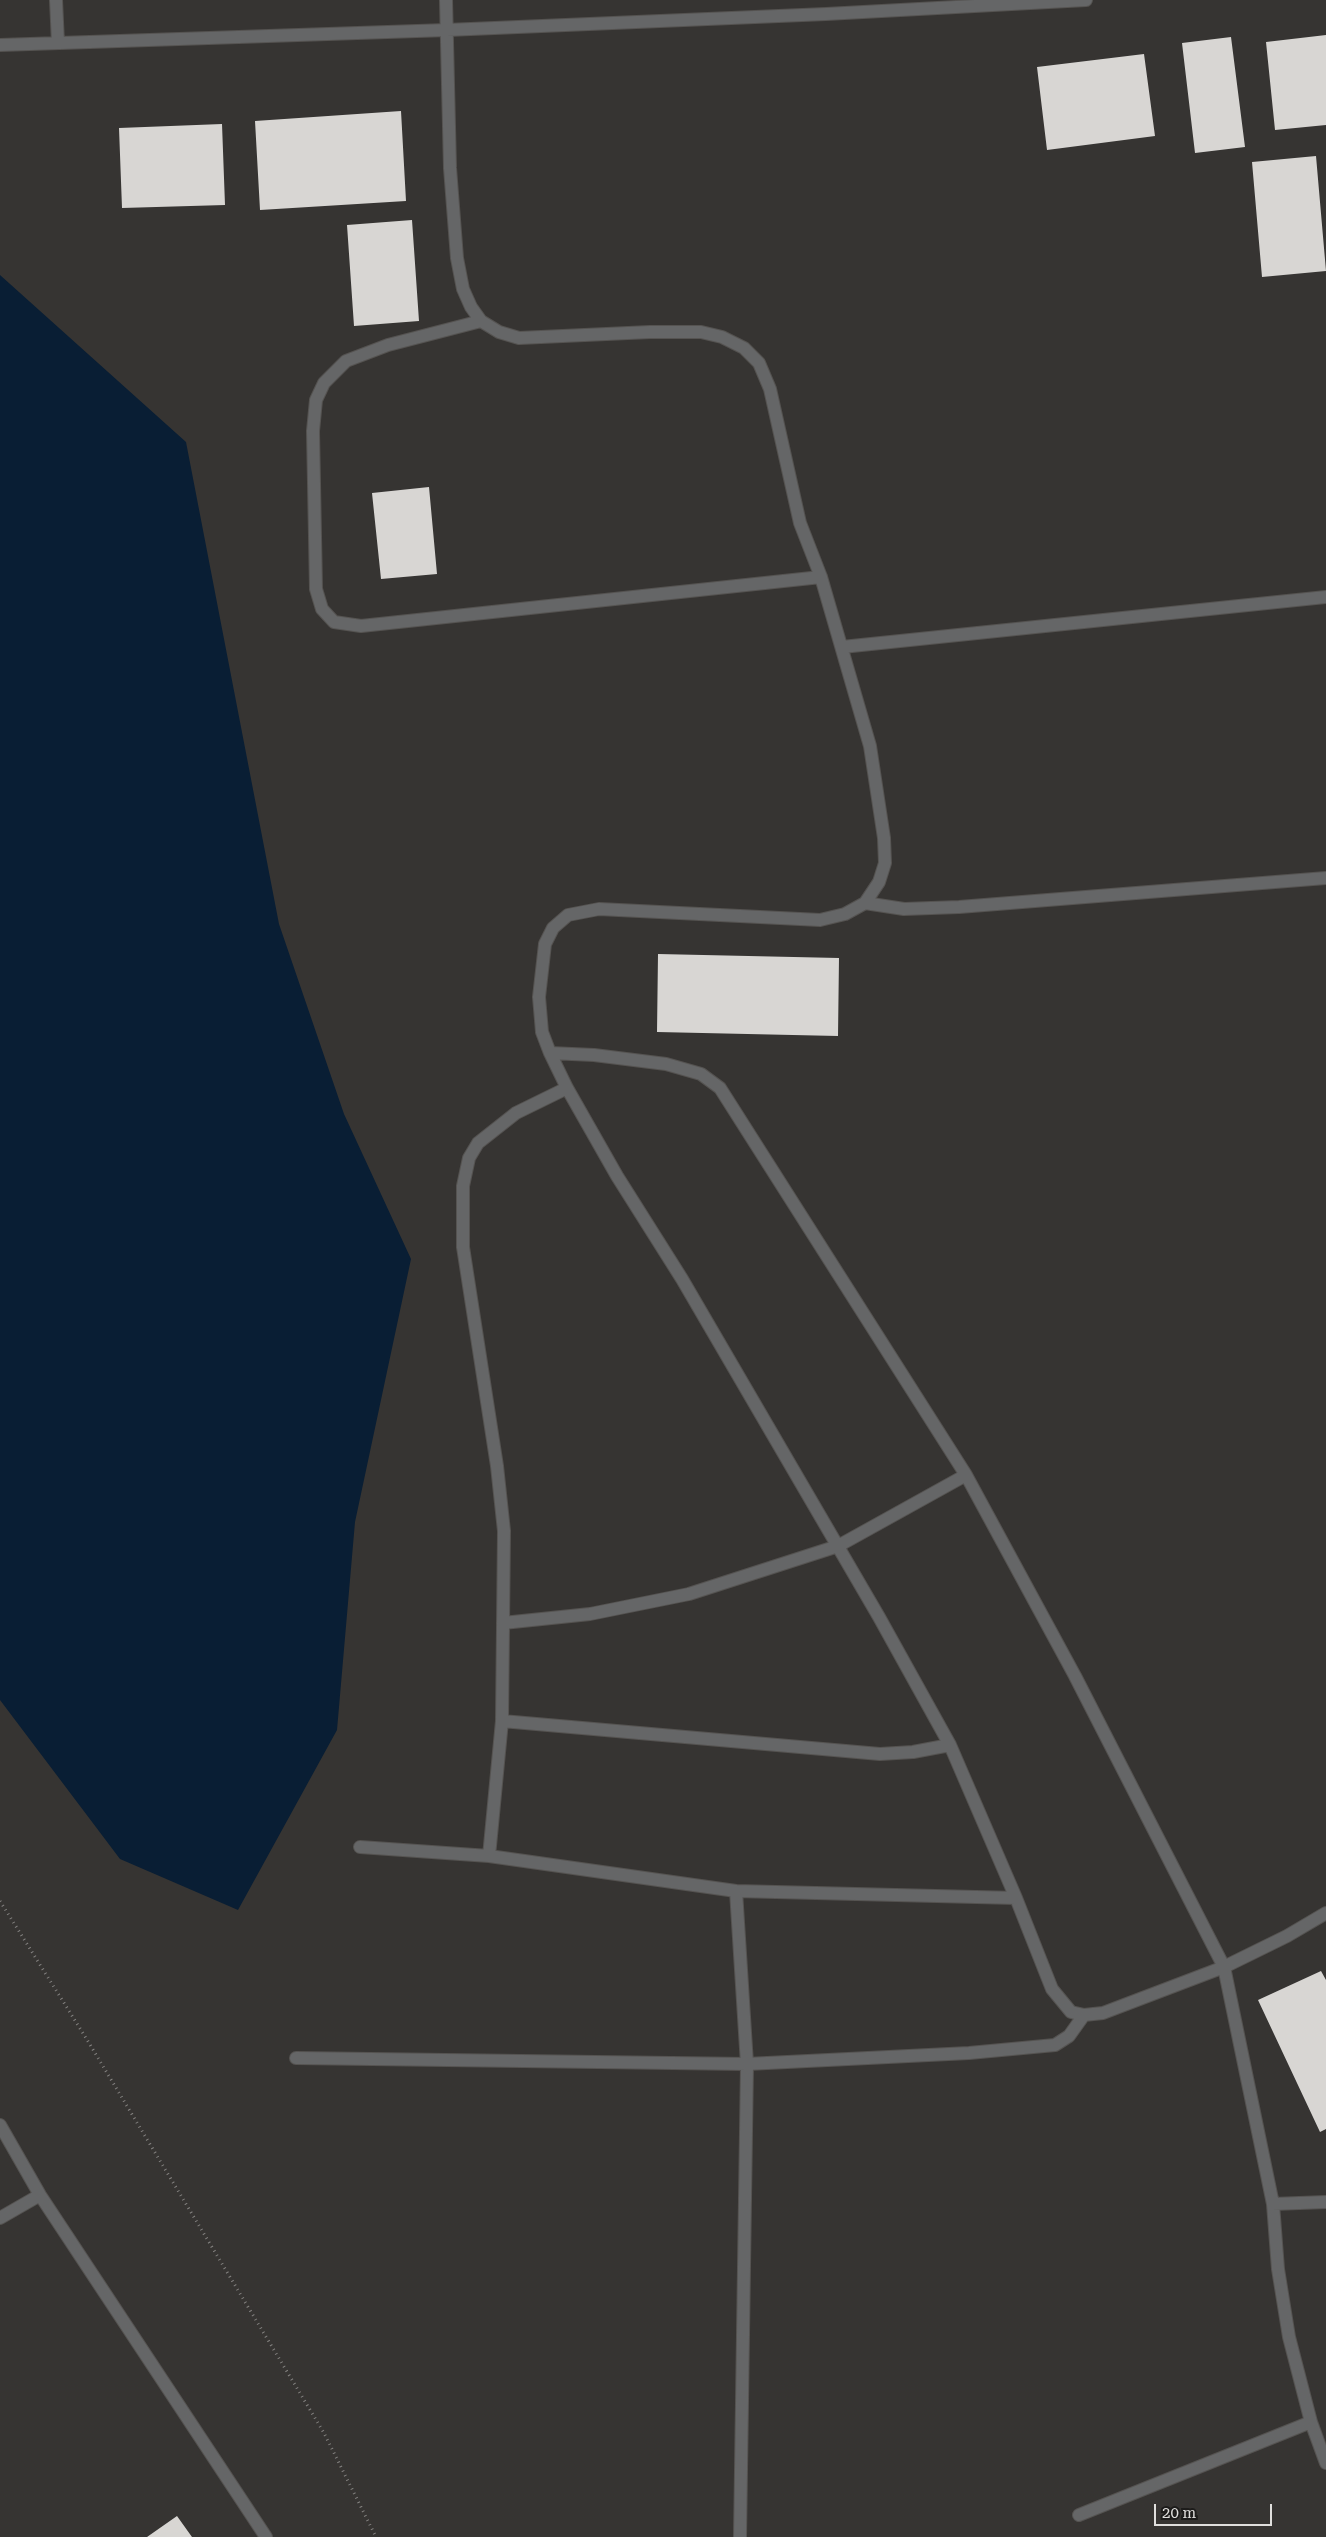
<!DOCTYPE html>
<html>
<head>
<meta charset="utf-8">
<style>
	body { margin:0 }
	#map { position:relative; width:1326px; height:2537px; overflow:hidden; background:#363432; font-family:"Roboto Serif",serif }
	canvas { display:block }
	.scale { position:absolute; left:1154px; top:2504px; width:118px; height:22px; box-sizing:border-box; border:2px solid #e0dfdd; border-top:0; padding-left:6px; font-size:15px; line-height:18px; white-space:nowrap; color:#e0dfdd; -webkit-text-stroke:4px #1d1c1b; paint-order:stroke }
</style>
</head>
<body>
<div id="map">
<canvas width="1326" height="2537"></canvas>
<div class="scale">20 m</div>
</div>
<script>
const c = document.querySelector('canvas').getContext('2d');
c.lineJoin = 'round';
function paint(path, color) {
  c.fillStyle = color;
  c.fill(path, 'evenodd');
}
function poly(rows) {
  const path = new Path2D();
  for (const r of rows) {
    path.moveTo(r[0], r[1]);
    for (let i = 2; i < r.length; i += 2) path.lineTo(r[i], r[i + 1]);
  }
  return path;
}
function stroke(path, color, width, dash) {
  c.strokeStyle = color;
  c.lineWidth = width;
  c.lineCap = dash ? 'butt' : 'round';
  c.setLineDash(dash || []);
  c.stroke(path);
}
paint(poly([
	[0,275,186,442,279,924,344,1114,411,1259,355,1522,337,1730,238,1910,120,1859,0,1700]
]), '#091e34');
paint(poly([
	[1326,35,1326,125,1275,130,1266,42],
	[1231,37,1245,147,1195,153,1182,43],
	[1144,54,1155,136,1047,150,1037,67],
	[401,111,406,201,260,210,255,121],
	[222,124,225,205,122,208,119,128],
	[1316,156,1326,271,1262,277,1252,162],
	[412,220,419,321,354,326,347,225],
	[429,487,437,574,381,579,372,493],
	[658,954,839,958,838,1036,657,1032],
	[1321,1971,1326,1980,1326,2129,1320,2132,1258,2000],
	[177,2516,192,2537,147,2537]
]), '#d8d6d3');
const minor = poly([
	[56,0,58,43],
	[446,0,450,168,457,258,463,289,471,307,481,321,499,332,519,338,650,332,701,332,722,337,744,348,759,363,770,389,800,523,821,577,870,746,884,838,885,863,879,882,865,903,845,914,820,920,599,909,568,915,553,928,545,944,539,997,542,1032,550,1053,567,1088,617,1176,682,1279,879,1617,950,1745,1016,1898,736,1891,747,2064,740,2537],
	[0,45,447,30,826,14,1086,0],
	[481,321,388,345,346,361,324,383,316,400,313,431,316,589,322,609,334,622,361,626,821,577],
	[842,647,1326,597],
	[865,903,904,909,959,907,1326,878],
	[550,1053,594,1055,666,1064,701,1074,720,1088,966,1475,1075,1676,1224,1967,1273,2204,1278,2269,1289,2337,1311,2422,1326,2463],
	[503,1623,590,1614,689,1594,838,1546,966,1475],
	[502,1721,880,1754,913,1752,950,1745],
	[360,1847,489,1856,736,1891],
	[489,1856,502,1721,504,1531,497,1466,463,1247,463,1186,469,1158,478,1143,516,1113,567,1088],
	[1016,1898,1052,1989,1071,2012,1084,2015,1103,2013,1224,1967,1287,1936,1326,1913],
	[296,2058,747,2064,969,2053,1055,2045,1069,2036,1084,2015],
	[0,2125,40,2195,266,2537],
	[1273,2204,1326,2202],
	[0,2218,40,2195],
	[1079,2515,1311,2422]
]);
stroke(minor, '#555351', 14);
stroke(poly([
	[0,1901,86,2038,324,2433,376,2537]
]), '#848280', 3, [1, 4]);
stroke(minor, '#656667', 12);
</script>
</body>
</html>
